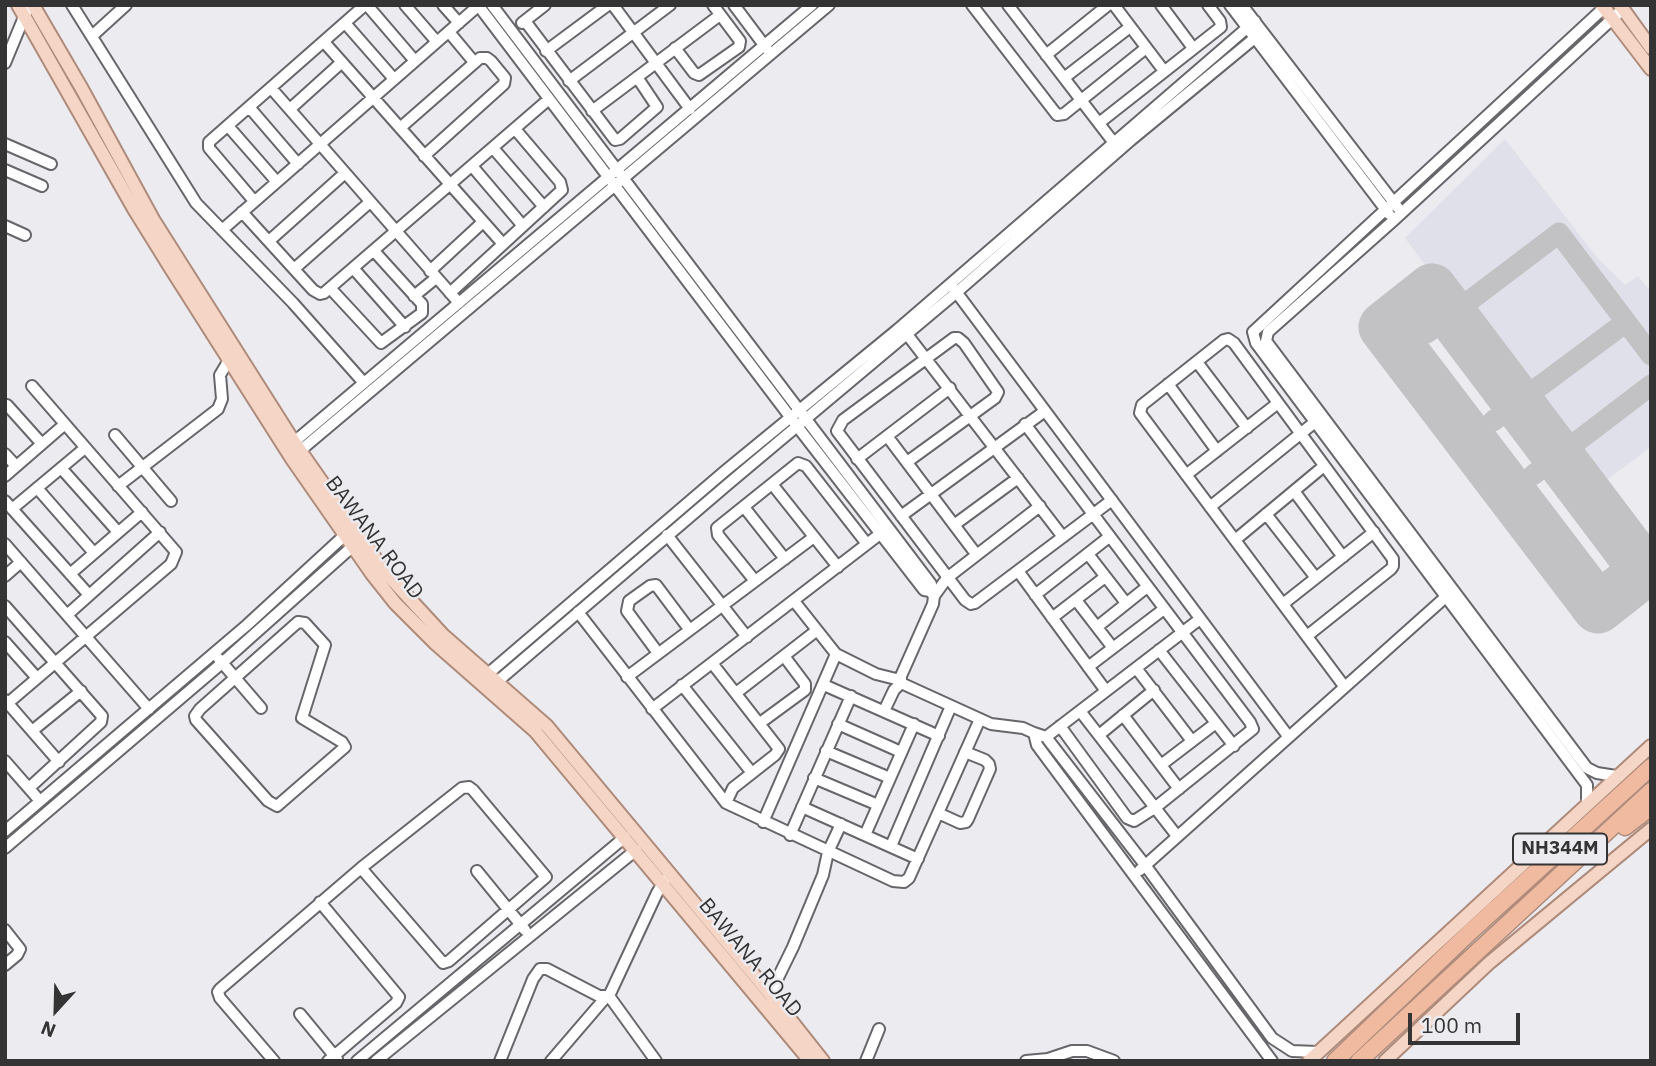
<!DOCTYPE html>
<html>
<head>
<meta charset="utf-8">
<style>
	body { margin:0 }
	#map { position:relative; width:1656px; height:1066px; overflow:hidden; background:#ececf0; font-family:"IBM Plex Sans",sans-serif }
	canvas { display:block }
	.frame { position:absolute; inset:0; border:7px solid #343435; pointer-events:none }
	.north { position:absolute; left:21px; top:975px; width:70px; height:70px; -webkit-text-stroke:5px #ececf0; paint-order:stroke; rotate:202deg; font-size:19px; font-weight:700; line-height:28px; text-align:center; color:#343435 }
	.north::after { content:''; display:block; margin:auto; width:24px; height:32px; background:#343435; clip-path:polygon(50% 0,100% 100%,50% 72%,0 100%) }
	.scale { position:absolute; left:1408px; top:1013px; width:112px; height:32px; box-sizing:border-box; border:4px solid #343435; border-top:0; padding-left:9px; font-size:21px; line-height:24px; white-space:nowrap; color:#343435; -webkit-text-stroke:5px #ececf0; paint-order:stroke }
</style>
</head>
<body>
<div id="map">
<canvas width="1656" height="1066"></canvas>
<div class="frame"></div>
<div class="north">N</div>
<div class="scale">100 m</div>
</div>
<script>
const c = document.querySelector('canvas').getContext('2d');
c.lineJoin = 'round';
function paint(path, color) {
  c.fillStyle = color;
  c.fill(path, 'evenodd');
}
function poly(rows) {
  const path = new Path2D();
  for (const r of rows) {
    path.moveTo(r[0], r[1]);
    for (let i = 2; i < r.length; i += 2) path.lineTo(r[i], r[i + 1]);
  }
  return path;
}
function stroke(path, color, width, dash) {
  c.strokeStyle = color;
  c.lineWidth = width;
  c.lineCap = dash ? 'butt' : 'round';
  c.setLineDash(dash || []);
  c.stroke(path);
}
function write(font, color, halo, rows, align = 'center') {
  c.font = font + ' "IBM Plex Sans",sans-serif';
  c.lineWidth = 5;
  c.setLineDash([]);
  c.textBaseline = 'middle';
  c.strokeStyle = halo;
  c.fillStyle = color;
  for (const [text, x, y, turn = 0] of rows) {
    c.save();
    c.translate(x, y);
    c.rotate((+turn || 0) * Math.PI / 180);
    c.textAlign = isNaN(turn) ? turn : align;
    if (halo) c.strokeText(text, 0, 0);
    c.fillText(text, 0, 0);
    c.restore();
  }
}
paint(poly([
	[1505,139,1596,256,1625,285,1638,276,1651,292,1651,447,1596,488,1582,470,1573,468,1569,471,1550,446,1555,434,1546,422,1541,419,1531,421,1508,390,1513,384,1512,378,1481,337,1471,332,1466,335,1440,300,1443,289,1405,238]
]), '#e0e0ea');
stroke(poly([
	[1427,333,1559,233,1651,355],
	[1493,421,1626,322],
	[1533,475,1651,385]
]), '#c2c2c5', 21);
stroke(poly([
	[1432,289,1645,571,1598,608,1384,327,1432,289]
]), '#c2c2c5', 51);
const minor = poly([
	[72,5,196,203,293,303,364,383],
	[367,5,415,61],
	[405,5,437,42],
	[443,5,459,23],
	[478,5,797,426,924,590,930,591,931,584,492,5],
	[613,5,690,109],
	[734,5,767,49],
	[972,5,1057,115,1064,114,1146,48],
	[1008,5,1114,143],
	[1114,5,1164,71],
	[1161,5,1193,48],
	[1230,5,1389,214],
	[1242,5,1398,208],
	[525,21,615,140,620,139,657,107,637,77],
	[345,23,394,79],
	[522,23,545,5],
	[449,32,474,62],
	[92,36,126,5],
	[324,42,503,244],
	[675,48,694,73,699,75,739,47,740,41,713,5],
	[546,51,608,5],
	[1046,55,1108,5],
	[5,63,29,5],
	[1064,78,1130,27],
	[569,81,670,5],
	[271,88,459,303],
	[249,107,298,164],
	[290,109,342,62],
	[592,111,720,15],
	[1099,123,1221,27,1220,21,1208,5],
	[228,126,277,182],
	[400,128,480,58,487,58,491,61,505,78,504,84,424,156],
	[5,144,51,164],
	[493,148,544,207],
	[472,166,523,226],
	[5,170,42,186],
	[254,201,209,148,209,142,365,5],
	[242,212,313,290,320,294,324,293,549,99],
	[5,226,25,235],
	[222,230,478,6],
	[269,241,345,173],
	[353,268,405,327],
	[294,269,370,202],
	[430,271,483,222],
	[330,288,381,343,422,313,422,304,374,251],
	[954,289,1288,736],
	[450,293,562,190,560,182,515,129],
	[414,296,436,278],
	[906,333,1063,537],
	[1197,362,1247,428],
	[1168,384,1217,451],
	[7,405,42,444],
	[1025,424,1250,722,1253,729,1156,807,1134,821,1127,818,1060,726],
	[115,435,171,501],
	[887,436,976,554],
	[294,442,812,5],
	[301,450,829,5],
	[5,454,16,466],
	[857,459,950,388],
	[907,462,995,398,998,392,964,343,958,338,954,338,843,420,837,431,965,600,971,604,975,603,1112,500],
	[61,468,118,532],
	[1186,475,1278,403],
	[5,476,65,424],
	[772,484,838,567],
	[118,486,218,409,222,399,220,375,229,360],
	[37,488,94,553],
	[1294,491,1343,557],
	[5,501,89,595],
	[744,507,785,559],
	[1210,507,1315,422],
	[12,509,85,448],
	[1266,514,1316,578],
	[901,516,1045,411],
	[954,525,1018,478],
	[667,535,747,637],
	[1235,540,1324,466],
	[5,544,149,709],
	[1088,554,1126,603],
	[1018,571,1106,691],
	[70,574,142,512],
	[5,576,21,562],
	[755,581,718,535,717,528,798,463,806,466,867,544],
	[930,591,934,596,933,604,901,676,901,683,991,724,1023,728,1034,733],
	[1035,595,1109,537],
	[934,596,947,578,1040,506],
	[1076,600,1113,648],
	[794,601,836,654,876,674,900,680],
	[1283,604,1374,532],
	[5,606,102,716,101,722,29,788],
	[578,612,726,803,893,881,904,882,909,878,980,719],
	[67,615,160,532],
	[1052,618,1105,577],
	[298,622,305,623,325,645,302,718,342,742,345,747,277,806,268,801,196,720,195,716,200,709,298,622],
	[1097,627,1147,587],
	[1307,636,1391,569,1393,566,1393,559,1234,343,1228,339,1224,340,1142,405,1140,413,1344,686],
	[5,642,37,678],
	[1159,650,1234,746],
	[658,653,627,611,629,601,650,586,656,585,689,629],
	[219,659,261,708],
	[712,663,779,749,775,755,733,788,726,803],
	[1088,667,1164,609],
	[1136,668,1192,741],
	[627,677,814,537],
	[483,678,725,471,897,330,1255,21],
	[682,685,752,773],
	[824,685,939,736],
	[491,687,727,485,957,292,1131,140,1262,32],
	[736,693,816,631],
	[5,700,59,762],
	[8,703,171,564,176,552,32,386],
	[652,709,880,534],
	[884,711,894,690,901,683],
	[1080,711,1177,836],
	[1123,715,1179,789],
	[760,723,805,690,805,684,784,656],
	[838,724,901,752],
	[32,731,81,691],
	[1099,735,1154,690],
	[1046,737,1200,619],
	[826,751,890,778],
	[5,761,40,801],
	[1161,765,1216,723],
	[1616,776,1597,773,1587,768,1266,341,1268,332,1394,220,1623,9],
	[814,778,878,805],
	[1587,804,1587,785,1256,343,1253,332,1607,5],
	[802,807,918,859],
	[938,813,960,823,966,822,968,819,990,769,989,764,985,760,965,752],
	[763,822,836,654],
	[5,831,247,625,345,535],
	[790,835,851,696],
	[865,835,914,724],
	[891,846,951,706],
	[5,848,222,663,353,546],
	[1140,870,1449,594],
	[477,871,525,930],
	[320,902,399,997,396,1003,328,1061],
	[5,930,20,949,17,955,5,965],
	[770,994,793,947,823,875,828,852,841,824],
	[609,996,656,1061],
	[300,1014,337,1059],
	[274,1061,220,998,218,992,220,989,361,868,462,788,469,787,473,790,546,877,449,961,443,963,361,868],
	[357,1061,625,837],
	[376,1061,636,850],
	[500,1061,533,979,540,969,547,969,599,996,609,996,657,893,665,880],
	[551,1061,606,997],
	[866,1061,879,1029],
	[1026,1061,1048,1059,1072,1051,1087,1051,1114,1061],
	[1272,1061,1037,745,1034,733,1046,737,1145,865,1272,1038,1292,1051,1317,1052]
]);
const major = poly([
	[18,5,134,209,170,267,292,459,372,574,395,603,436,644,535,731,810,1061],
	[33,5,82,89,154,221,294,442,385,572,443,635,547,726,770,994,823,1061],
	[1602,5,1651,69],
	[1620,5,1651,48],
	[1309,1061,1651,746],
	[1385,1061,1489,963,1651,829]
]);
const highway = poly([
	[1625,827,1651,807],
	[1335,1061,1470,932,1651,767],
	[1359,1061,1651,791]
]);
stroke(minor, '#67676b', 14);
stroke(major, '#ae8b7b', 16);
stroke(highway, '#ae8b7b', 19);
stroke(minor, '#fff', 10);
stroke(major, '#f5d6c6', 12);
stroke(highway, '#efbaa0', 16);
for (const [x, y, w] of [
	[1560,849,94]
]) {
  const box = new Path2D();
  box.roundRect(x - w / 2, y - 15.5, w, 31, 5);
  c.fillStyle = '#ececf0';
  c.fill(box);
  stroke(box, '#343435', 2);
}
write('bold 19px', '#343435', null, [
	["NH344M",1560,849]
]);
write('21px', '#343435', '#ececf0', [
	["BAWANA ROAD",374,538,53],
	["BAWANA ROAD",750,958,50]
]);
</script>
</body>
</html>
